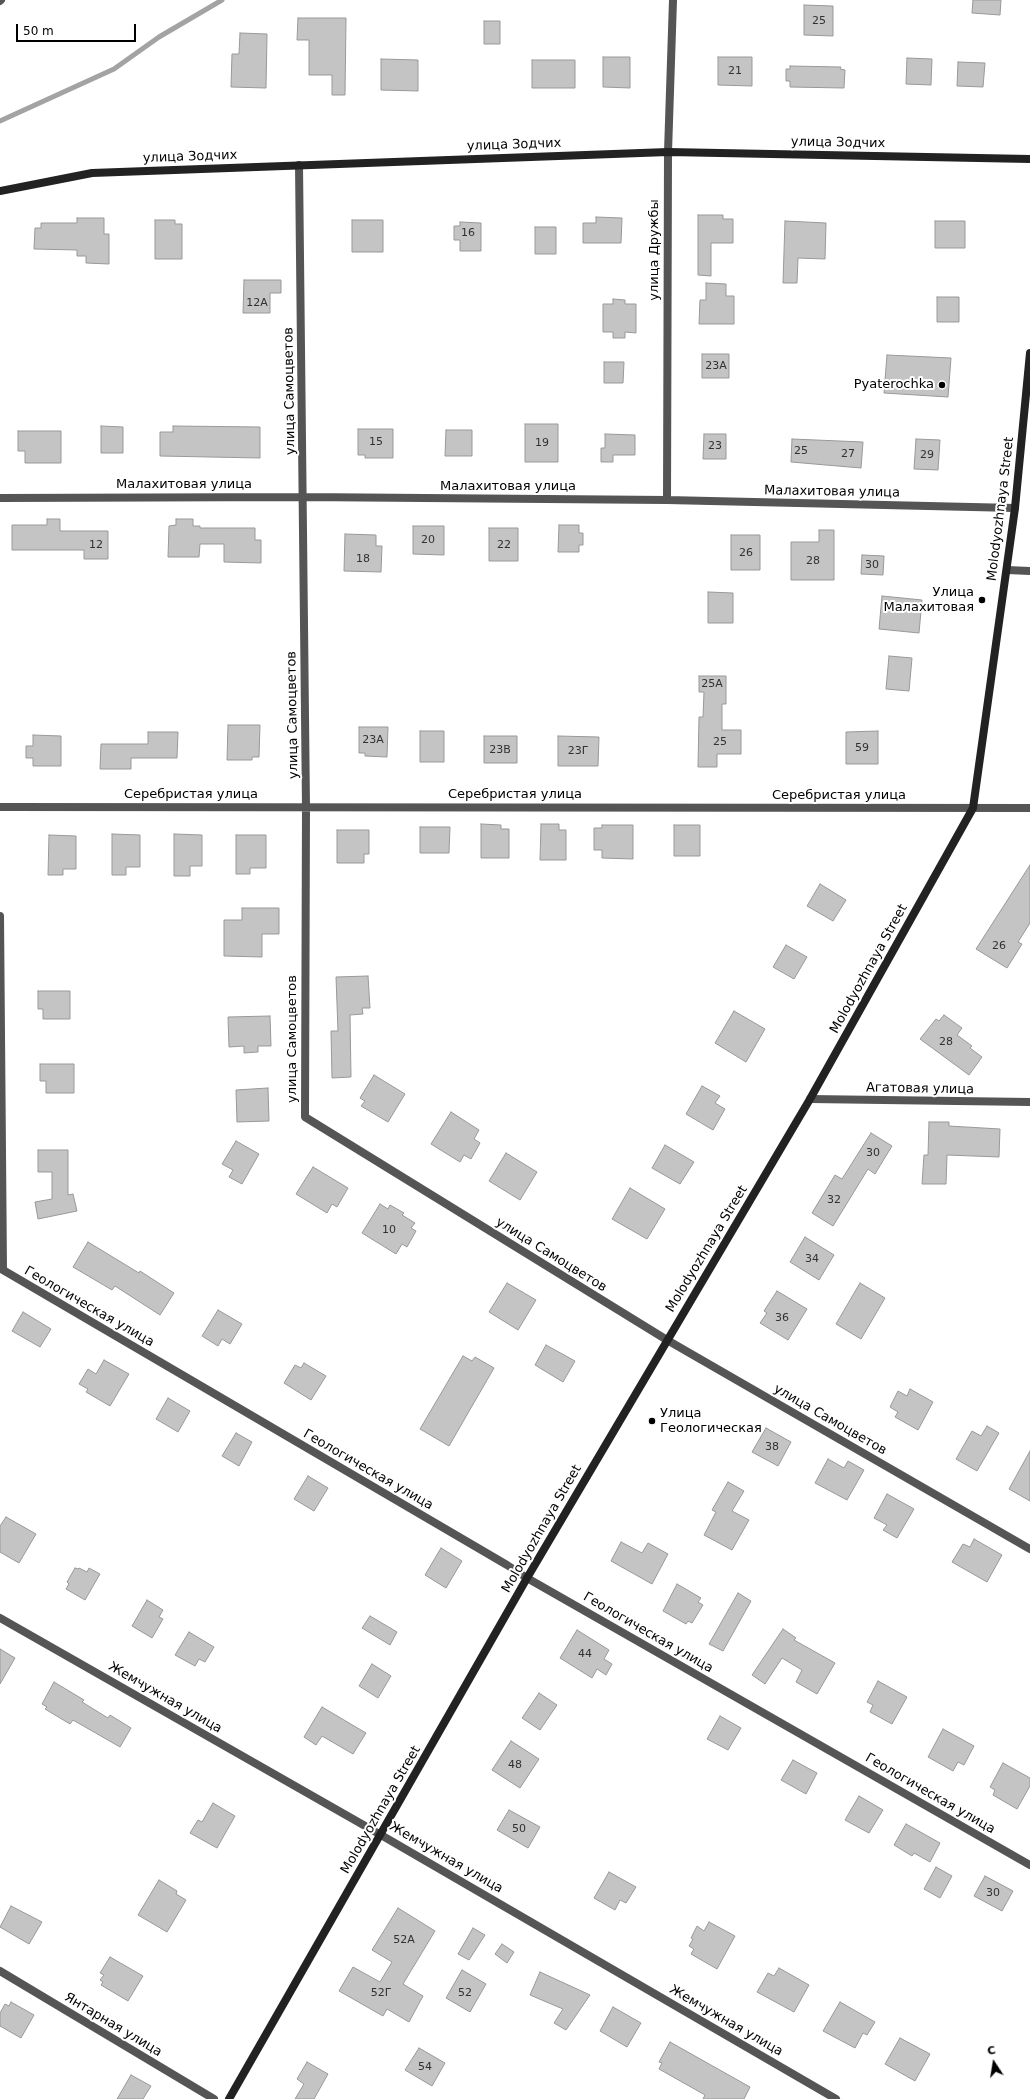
<!DOCTYPE html>
<html>
<head>
<meta charset="utf-8">
<style>
	body { margin:0 }
	#map { position:relative; width:1030px; height:2099px; overflow:hidden; background:#fff; font-family:"DejaVu Sans",sans-serif }
	canvas { display:block }
	.north { position:absolute; left:974px; top:2043px; width:40px; height:40px; -webkit-text-stroke:3px #fff; paint-order:stroke; rotate:348deg; font-size:11px; font-weight:700; line-height:16px; text-align:center; color:#000 }
	.north::after { content:''; display:block; margin:auto; width:14px; height:18px; background:#000; clip-path:polygon(50% 0,100% 100%,50% 72%,0 100%) }
	.scale { position:absolute; left:16px; top:24px; width:120px; height:18px; box-sizing:border-box; border:2px solid #000; border-top:0; padding-left:5px; font-size:12px; line-height:14px; white-space:nowrap; color:#000; -webkit-text-stroke:3px #fff; paint-order:stroke }
</style>
</head>
<body>
<div id="map">
<canvas width="1030" height="2099"></canvas>
<div class="north">С</div>
<div class="scale">50 m</div>
</div>
<script>
const c = document.querySelector('canvas').getContext('2d');
c.lineJoin = 'round';
function poly(rows) {
  const path = new Path2D();
  for (const r of rows) {
    path.moveTo(r[0], r[1]);
    for (let i = 2; i < r.length; i += 2) path.lineTo(r[i], r[i + 1]);
  }
  return path;
}
function stroke(path, color, width, dash) {
  c.strokeStyle = color;
  c.lineWidth = width;
  c.lineCap = dash ? 'butt' : 'round';
  c.setLineDash(dash || []);
  c.stroke(path);
}
function paint(path, color) {
  c.fillStyle = color;
  c.fill(path, 'evenodd');
}
function write(font, color, halo, rows, align = 'center') {
  c.font = font + ' "DejaVu Sans",sans-serif';
  c.lineWidth = 4;
  c.setLineDash([]);
  c.textBaseline = 'middle';
  c.strokeStyle = halo;
  c.fillStyle = color;
  for (const [text, x, y, turn = 0] of rows) {
    c.save();
    c.translate(x, y);
    c.rotate((+turn || 0) * Math.PI / 180);
    c.textAlign = isNaN(turn) ? turn : align;
    if (halo) c.strokeText(text, 0, 0);
    c.fillText(text, 0, 0);
    c.restore();
  }
}
stroke(poly([
	[0,121,114,69,159,37,222,0]
]), '#a3a3a3', 5);
const building = poly([
	[973,0,1001,0,1000,15,972,13,973,0],
	[804,5,833,6,833,36,804,35,804,5],
	[298,18,346,18,345,95,332,95,332,75,309,75,309,40,297,40,298,18],
	[484,21,500,21,500,44,484,44,484,21],
	[240,33,267,34,266,88,231,87,232,54,239,54,240,33],
	[603,57,630,57,630,88,603,87,603,57],
	[718,57,752,57,752,86,718,85,718,57],
	[907,58,932,59,931,85,906,84,907,58],
	[381,59,418,60,418,91,381,90,381,59],
	[532,60,575,60,575,88,532,88,532,60],
	[958,62,985,63,983,87,957,86,958,62],
	[790,66,841,67,840,69,845,70,844,88,790,87,790,81,786,81,786,69,790,69,790,66],
	[698,215,723,215,723,219,733,219,733,243,711,243,711,276,698,275,698,215],
	[596,217,622,218,621,243,583,243,583,223,596,223,596,217],
	[77,218,104,218,104,234,109,234,109,264,86,263,86,256,77,256,77,250,34,249,35,228,41,228,41,223,77,223,77,218],
	[155,220,175,220,175,224,182,224,182,259,155,259,155,220],
	[352,220,383,220,383,252,352,252,352,220],
	[785,221,826,223,825,259,798,258,797,283,783,283,785,221],
	[935,221,965,221,965,248,935,248,935,221],
	[460,222,481,223,481,251,460,251,460,240,454,240,454,226,460,226,460,222],
	[535,227,556,227,556,254,535,254,535,227],
	[244,280,281,280,281,293,270,293,270,313,243,313,244,280],
	[706,283,726,284,726,296,734,296,734,324,699,324,700,300,706,300,706,283],
	[937,297,959,297,959,322,937,322,937,297],
	[613,299,625,300,625,304,636,304,636,333,625,332,625,338,613,338,613,332,603,332,603,304,613,304,613,299],
	[702,354,729,354,729,378,702,378,702,354],
	[887,355,951,358,948,397,884,393,887,355],
	[604,362,624,362,623,383,604,383,604,362],
	[525,424,558,424,558,462,525,462,525,424],
	[101,426,123,427,123,453,101,453,101,426],
	[173,426,260,427,260,458,160,456,160,432,173,432,173,426],
	[358,429,393,429,393,458,365,458,365,455,358,455,358,429],
	[446,430,472,430,472,456,445,456,446,430],
	[18,431,61,431,61,463,25,463,25,451,18,451,18,431],
	[605,434,635,435,635,455,613,455,613,462,601,462,601,448,605,448,605,434],
	[704,434,726,434,726,459,703,459,704,434],
	[792,439,863,442,861,468,791,462,792,439],
	[916,439,940,440,938,470,914,469,916,439],
	[47,519,60,519,60,531,108,531,108,559,84,559,84,550,12,550,12,525,47,525,47,519],
	[176,519,193,519,193,526,200,526,200,528,255,528,255,540,261,540,261,563,224,562,224,544,200,544,199,557,168,557,169,526,176,525,176,519],
	[559,525,579,525,579,533,583,533,583,545,579,545,579,552,558,552,559,525],
	[413,526,444,526,444,555,413,554,413,526],
	[489,528,518,528,518,561,489,561,489,528],
	[819,530,834,530,834,580,791,580,791,542,819,542,819,530],
	[345,534,376,535,376,546,382,546,381,572,344,571,345,534],
	[731,535,760,535,760,570,731,570,731,535],
	[862,555,884,556,883,575,861,574,862,555],
	[708,592,733,593,733,623,708,623,708,592],
	[882,596,922,600,919,633,879,629,882,596],
	[889,656,912,658,909,691,886,689,889,656],
	[699,676,726,676,726,704,722,704,722,730,741,730,741,754,717,754,717,767,698,767,699,717,703,717,704,692,699,692,699,676],
	[228,725,260,725,259,757,252,757,252,760,227,760,228,725],
	[359,727,388,727,387,757,365,756,365,753,359,753,359,727],
	[420,731,444,731,444,762,420,762,420,731],
	[878,731,878,764,846,764,846,732,878,731],
	[148,732,178,732,177,758,131,758,131,769,100,769,101,744,148,744,148,732],
	[33,735,61,736,61,766,33,766,33,758,26,758,26,746,33,746,33,735],
	[484,736,517,736,517,763,484,763,484,736],
	[558,736,599,737,598,766,558,766,558,736],
	[481,824,501,825,501,829,509,829,509,858,481,858,481,824],
	[541,824,559,824,559,830,566,830,566,860,540,860,541,824],
	[602,825,633,825,633,859,602,858,602,850,594,850,594,828,602,828,602,825],
	[674,825,700,825,700,856,674,856,674,825],
	[420,827,450,827,449,853,420,853,420,827],
	[337,830,369,830,369,854,364,854,364,863,337,863,337,830],
	[112,834,140,835,140,867,126,867,126,875,112,875,112,834],
	[174,834,202,835,202,866,190,866,190,876,174,876,174,834],
	[49,835,76,836,76,869,63,869,63,875,48,875,49,835],
	[236,835,266,835,266,868,250,868,250,874,236,874,236,835],
	[1030,865,1030,923,1018,942,1022,944,1007,968,976,949,1030,865],
	[820,884,846,900,833,921,807,906,820,884],
	[242,908,279,908,279,934,262,934,262,957,224,956,224,920,242,920,242,908],
	[786,945,807,957,794,979,773,967,786,945],
	[368,976,370,1008,362,1008,363,1014,350,1015,351,1077,332,1078,331,1031,338,1031,336,977,368,976],
	[38,991,70,991,70,1019,43,1019,43,1009,38,1009,38,991],
	[734,1011,765,1029,746,1062,715,1043,734,1011],
	[944,1015,962,1028,957,1035,972,1046,970,1048,982,1057,969,1075,920,1039,936,1019,939,1021,944,1015],
	[270,1016,271,1046,258,1046,258,1052,244,1053,244,1046,229,1047,228,1017,270,1016],
	[40,1064,74,1064,74,1093,46,1093,46,1081,40,1081,40,1064],
	[374,1075,405,1094,388,1122,361,1106,365,1101,360,1098,374,1075],
	[702,1086,720,1096,715,1103,725,1109,713,1130,686,1114,702,1086],
	[268,1088,269,1121,237,1122,236,1090,268,1088],
	[451,1112,479,1130,474,1139,480,1143,471,1159,464,1155,460,1162,431,1144,451,1112],
	[929,1122,949,1122,949,1126,1000,1129,999,1157,947,1155,946,1184,922,1184,924,1155,928,1155,929,1122],
	[871,1133,892,1146,875,1174,868,1169,833,1226,812,1213,835,1175,842,1179,871,1133],
	[236,1141,259,1154,242,1184,229,1177,233,1170,222,1164,236,1141],
	[665,1145,694,1162,680,1184,652,1168,665,1145],
	[38,1150,68,1150,68,1195,73,1194,77,1211,38,1219,35,1202,52,1199,52,1172,38,1172,38,1150],
	[506,1153,537,1172,520,1200,489,1181,506,1153],
	[313,1167,348,1188,337,1207,332,1204,327,1213,296,1194,313,1167],
	[630,1188,665,1209,647,1239,612,1219,630,1188],
	[380,1204,388,1209,390,1205,404,1213,402,1215,415,1223,411,1228,416,1231,407,1247,402,1244,396,1254,362,1233,380,1204],
	[805,1237,834,1255,819,1280,790,1262,805,1237],
	[88,1242,139,1273,140,1271,174,1293,160,1315,115,1286,112,1290,73,1267,88,1242],
	[507,1283,536,1300,518,1330,489,1312,507,1283],
	[860,1283,885,1298,861,1339,836,1324,860,1283],
	[777,1291,807,1309,788,1340,760,1323,767,1313,764,1311,777,1291],
	[218,1310,242,1324,230,1344,222,1339,218,1346,202,1336,218,1310],
	[23,1312,51,1329,40,1347,12,1331,23,1312],
	[546,1345,575,1361,563,1382,535,1365,546,1345],
	[463,1356,472,1361,475,1357,494,1368,449,1446,420,1429,463,1356],
	[104,1360,129,1374,110,1406,86,1392,88,1389,79,1384,88,1369,96,1374,104,1360],
	[304,1363,326,1376,311,1400,284,1383,295,1365,301,1368,304,1363],
	[910,1389,933,1402,918,1430,895,1417,898,1412,890,1407,898,1391,907,1396,910,1389],
	[168,1398,190,1411,178,1432,156,1419,168,1398],
	[987,1426,999,1433,977,1471,956,1459,972,1431,981,1436,987,1426],
	[766,1428,791,1442,778,1466,752,1452,766,1428],
	[236,1433,252,1442,239,1466,222,1456,236,1433],
	[1030,1451,1030,1501,1009,1489,1030,1451],
	[828,1459,844,1468,848,1461,864,1470,847,1500,815,1483,828,1459],
	[308,1476,328,1488,314,1511,294,1499,308,1476],
	[728,1482,744,1491,732,1511,749,1520,732,1550,704,1535,716,1512,712,1510,728,1482],
	[887,1494,914,1509,897,1538,883,1530,887,1525,874,1518,887,1494],
	[6,1517,36,1534,19,1563,0,1552,0,1526,6,1517],
	[974,1539,1002,1555,987,1582,952,1562,963,1544,970,1547,974,1539],
	[621,1542,642,1553,648,1543,668,1554,652,1584,611,1561,621,1542],
	[441,1548,462,1561,446,1588,425,1575,441,1548],
	[75,1568,78,1569,79,1568,87,1572,89,1568,100,1574,85,1600,66,1589,69,1584,67,1582,75,1568],
	[677,1584,701,1598,698,1602,703,1605,692,1623,688,1621,686,1624,663,1611,677,1584],
	[738,1593,751,1601,723,1651,709,1644,738,1593],
	[147,1600,163,1610,159,1617,163,1619,152,1638,132,1626,147,1600],
	[370,1616,397,1632,390,1645,362,1628,370,1616],
	[783,1629,796,1638,794,1640,835,1663,817,1694,796,1682,802,1670,782,1658,765,1684,752,1675,783,1629],
	[577,1630,609,1650,604,1659,612,1664,606,1675,597,1669,592,1678,560,1658,577,1630],
	[189,1632,214,1647,205,1662,199,1659,195,1666,175,1655,189,1632],
	[0,1649,15,1658,0,1684,0,1649],
	[372,1664,391,1676,378,1698,359,1686,372,1664],
	[878,1681,907,1697,892,1724,870,1712,873,1705,867,1702,878,1681],
	[54,1682,84,1700,82,1702,108,1718,110,1715,131,1728,120,1747,73,1720,70,1724,45,1709,47,1707,42,1704,54,1682],
	[539,1693,557,1705,540,1730,522,1718,539,1693],
	[322,1707,366,1733,353,1754,322,1736,316,1745,304,1737,322,1707],
	[720,1716,741,1728,728,1750,707,1739,720,1716],
	[943,1729,974,1746,964,1765,958,1762,953,1771,928,1757,943,1729],
	[511,1741,539,1759,520,1788,492,1770,511,1741],
	[793,1760,817,1773,806,1794,781,1780,793,1760],
	[1003,1763,1030,1778,1030,1786,1017,1809,993,1795,995,1790,990,1787,1003,1763],
	[859,1796,883,1810,869,1833,845,1820,859,1796],
	[213,1803,235,1816,217,1848,190,1833,198,1820,202,1822,213,1803],
	[509,1810,540,1827,528,1848,497,1830,509,1810],
	[906,1824,940,1843,930,1862,914,1853,912,1856,894,1845,906,1824],
	[936,1867,952,1876,940,1898,924,1889,936,1867],
	[609,1872,636,1887,626,1903,620,1900,615,1910,594,1898,609,1872],
	[985,1876,1013,1891,1002,1911,974,1896,985,1876],
	[159,1880,177,1891,176,1894,186,1900,167,1932,138,1915,159,1880],
	[11,1906,42,1922,29,1944,0,1927,11,1906],
	[398,1908,435,1931,403,1984,423,1996,409,2022,387,2009,383,2016,339,1991,353,1967,380,1982,392,1962,372,1950,398,1908],
	[709,1922,735,1936,717,1969,691,1954,694,1949,689,1946,693,1939,691,1938,697,1926,704,1931,709,1922],
	[473,1928,485,1935,469,1960,458,1954,473,1928],
	[502,1944,514,1952,507,1963,495,1954,502,1944],
	[110,1957,143,1976,128,2001,101,1985,103,1982,100,1980,104,1975,100,1973,110,1957],
	[779,1968,809,1985,794,2012,757,1992,768,1973,774,1976,779,1968],
	[462,1970,486,1984,470,2012,446,1998,462,1970],
	[540,1972,590,1995,566,2030,554,2023,563,2009,530,1995,540,1972],
	[11,2002,34,2015,21,2038,0,2026,0,2013,5,2004,9,2006,11,2002],
	[840,2002,875,2022,867,2035,863,2033,855,2048,823,2031,840,2002],
	[613,2007,641,2023,627,2047,600,2031,613,2007],
	[900,2038,930,2054,915,2081,885,2064,900,2038],
	[670,2042,750,2087,744,2099,703,2099,705,2095,659,2069,662,2063,659,2062,670,2042],
	[419,2048,445,2063,432,2086,405,2070,419,2048],
	[307,2062,328,2074,314,2099,295,2099,304,2084,297,2079,307,2062],
	[131,2075,151,2086,143,2099,117,2099,131,2075]
]);
paint(building, '#c4c4c4');
stroke(building, '#999', 1);
stroke(poly([
	[0,1,1,0],
	[299,165,306,807,305,1117,667,1340,1030,1549],
	[0,498,303,497,667,500,1015,508],
	[667,500,668,152,673,0],
	[1007,570,1030,571],
	[0,807,1030,808],
	[0,916,3,1270,507,1565,527,1578,1030,1865],
	[810,1099,1030,1102],
	[0,1618,381,1835,836,2099],
	[0,1971,214,2099]
]), '#555', 8);
stroke(poly([
	[0,191,92,173,668,152,1030,159],
	[229,2099,527,1578,810,1099,973,808,1015,508,1030,353]
]), '#222', 8);
for (const [x, y, r, color] of [
	[942,385,4,"#000"],
	[982,600,4,"#000"],
	[652,1421,4,"#000"]
]) {
  const dot = new Path2D();
  dot.arc(x, y, r, 0, 2 * Math.PI);
  c.fillStyle = color;
  c.fill(dot);
  stroke(dot, '#fff', 1.5);
}
write('11px', '#313131', null, [
	["25",819,21],
	["21",735,71],
	["16",468,233],
	["12А",257,303],
	["23А",716,366],
	["15",376,442],
	["19",542,443],
	["23",715,446],
	["25",801,451],
	["27",848,454],
	["29",927,455],
	["20",428,540],
	["12",96,545],
	["22",504,545],
	["26",746,553],
	["18",363,559],
	["28",813,561],
	["30",872,565],
	["25А",712,684],
	["23А",373,740],
	["25",720,742],
	["59",862,748],
	["23В",500,750],
	["23Г",578,751],
	["26",999,946],
	["28",946,1042],
	["30",873,1153],
	["32",834,1200],
	["10",389,1230],
	["34",812,1259],
	["36",782,1318],
	["38",772,1447],
	["44",585,1654],
	["48",515,1765],
	["50",519,1829],
	["30",993,1893],
	["52А",404,1940],
	["52Г",381,1993],
	["52",465,1993],
	["54",425,2067]
]);
write('13px', '#000', '#fff', [
	["улица Зодчих",838,143,1],
	["улица Зодчих",514,145,-2],
	["улица Зодчих",190,157,-2],
	["улица Дружбы",655,250,-90],
	["улица Самоцветов",290,391,-91],
	["Малахитовая улица",184,485],
	["Малахитовая улица",508,487],
	["Малахитовая улица",832,492,1],
	["Molodyozhnaya Street",1001,509,-83],
	["улица Самоцветов",293,715,-91],
	["Серебристая улица",191,795],
	["Серебристая улица",515,795],
	["Серебристая улица",839,796],
	["Molodyozhnaya Street",869,969,-61],
	["улица Самоцветов",293,1039,-90],
	["Агатовая улица",920,1089,1],
	["Molodyozhnaya Street",707,1249,-59],
	["улица Самоцветов",551,1255,32],
	["Геологическая улица",89,1307,30],
	["улица Самоцветов",830,1420,30],
	["Геологическая улица",368,1470,30],
	["Molodyozhnaya Street",542,1529,-60],
	["Геологическая улица",648,1633,30],
	["Жемчужная улица",165,1698,30],
	["Геологическая улица",930,1794,30],
	["Molodyozhnaya Street",381,1810,-60],
	["Жемчужная улица",446,1858,30],
	["Жемчужная улица",726,2021,30],
	["Янтарная улица",113,2025,31]
]);
write('13px', '#000', '#fff', [
	["Pyaterochka",934,385],
	["Улица",974,593],
	["Малахитовая",974,608],
	["Улица",660,1414,"left"],
	["Геологическая",660,1429,"left"]
], 'right');
</script>
</body>
</html>
